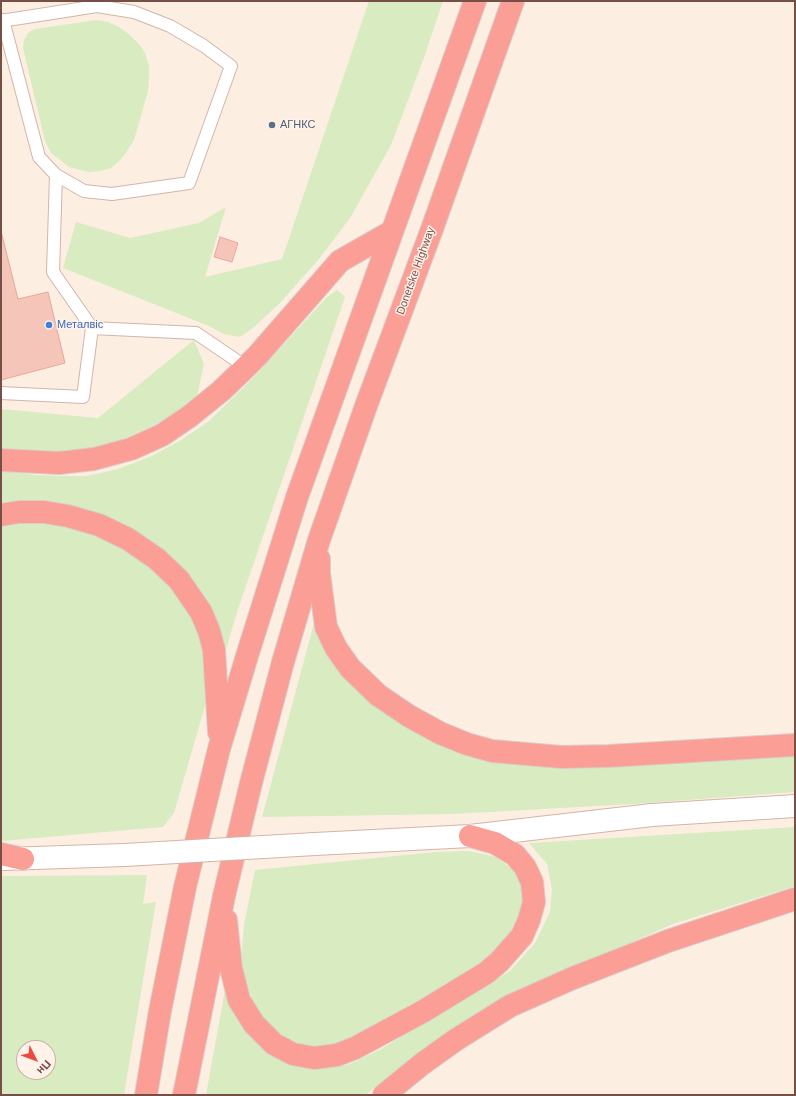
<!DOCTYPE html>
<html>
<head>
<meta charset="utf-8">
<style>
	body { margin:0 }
	#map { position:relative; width:796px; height:1096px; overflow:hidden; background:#fdeee2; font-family:Helvetica,sans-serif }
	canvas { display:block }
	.frame { position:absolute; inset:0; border:2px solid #764f47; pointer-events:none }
	.north { position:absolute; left:16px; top:1040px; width:40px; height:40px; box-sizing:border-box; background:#fff2e9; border:1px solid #c8b1a8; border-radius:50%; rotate:132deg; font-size:11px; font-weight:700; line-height:16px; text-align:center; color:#764f47 }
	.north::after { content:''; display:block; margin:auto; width:14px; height:18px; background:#ed4841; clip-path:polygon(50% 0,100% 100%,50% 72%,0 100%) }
</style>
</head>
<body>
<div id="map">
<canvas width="796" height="1096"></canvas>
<div class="frame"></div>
<div class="north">Пн</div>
</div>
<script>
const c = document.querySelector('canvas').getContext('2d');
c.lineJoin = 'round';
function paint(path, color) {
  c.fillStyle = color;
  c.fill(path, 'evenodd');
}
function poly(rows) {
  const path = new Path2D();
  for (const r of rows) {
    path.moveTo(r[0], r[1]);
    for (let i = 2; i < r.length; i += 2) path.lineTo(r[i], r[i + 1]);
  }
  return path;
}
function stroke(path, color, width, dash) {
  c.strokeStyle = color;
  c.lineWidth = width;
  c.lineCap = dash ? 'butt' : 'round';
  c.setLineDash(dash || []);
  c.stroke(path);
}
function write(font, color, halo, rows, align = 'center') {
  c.font = font + ' Helvetica,sans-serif';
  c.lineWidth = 3;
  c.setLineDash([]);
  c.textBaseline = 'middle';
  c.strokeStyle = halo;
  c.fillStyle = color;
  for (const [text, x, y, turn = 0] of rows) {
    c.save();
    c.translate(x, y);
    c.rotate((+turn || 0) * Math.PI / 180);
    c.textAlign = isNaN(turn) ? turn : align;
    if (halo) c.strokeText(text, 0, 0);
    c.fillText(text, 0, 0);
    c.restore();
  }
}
paint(poly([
	[369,1,443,1,422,63,391,145,350,218,319,259,280,303,253,328,240,337,224,334,209,326,63,268,76,222,130,238,199,223,226,207,205,277,282,259],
	[97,20,108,22,119,27,130,35,140,45,145,53,149,66,149,76,148,91,134,140,125,154,119,161,111,168,100,171,89,172,69,167,51,153,45,141,23,48,24,40,28,33,35,29],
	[337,290,345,297,237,612,225,653,192,582,168,554,137,532,1,509,1,469,35,475,64,476,87,476,118,469,152,456,181,440,209,421,254,377,326,298],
	[194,340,204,364,197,396,163,421,104,448,64,456,11,451,1,447,1,409,98,418],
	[28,519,82,527,146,560,189,607,206,651,207,699,174,813,163,827,1,841,1,522],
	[316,616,325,644,456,748,795,753,795,792,633,804,453,814,262,817],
	[795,827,795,886,673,924,510,996,438,1040,365,1095,206,1095,225,990,239,1016,323,1067,348,1065,381,1049,510,971,535,943,550,912,552,889,547,864,529,843],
	[469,851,496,857,517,873,524,898,513,931,496,953,443,989,342,1043,317,1048,306,1046,287,1039,265,1020,254,1003,247,986,241,958,244,925,255,870,436,852],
	[147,875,143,904,156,902,124,1095,1,1095,1,876],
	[24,1048,48,1048,48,1072,24,1072]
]), '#d9ebc0');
const building = poly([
	[1,231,18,299,48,292,65,363,1,380,1,231],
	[220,237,238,243,232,262,214,257,220,237]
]);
paint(building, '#f4c5b8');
stroke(building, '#e7a898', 1);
const lane = poly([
	[1,21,97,6,134,12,170,26,204,46,231,66,189,183,112,194,84,191,56,175,39,157,3,20],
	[56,175,53,272,92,328],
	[1,393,83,397,92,328,196,333,246,367]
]);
const secondary = poly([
	[315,844,470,836,652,815,795,806],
	[4,859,125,855]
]);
const highway = poly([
	[1,460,59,463,94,459,131,449,162,435,190,416,221,391,246,367,258,355,340,261,391,232],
	[1,515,19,512,44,512,68,516,99,525,128,539,157,559,179,580,201,612,209,631,214,650,219,732],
	[319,559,319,573,326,627,336,648,350,668,378,695,409,716,440,733,467,744,492,751,561,757,609,756,795,745],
	[1,854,23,859],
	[226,920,231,968,239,1000,254,1024,274,1044,293,1054,314,1058,337,1055,355,1048,422,1012,486,973,499,962,522,936,529,920,534,902,532,882,525,867,515,855,495,843,470,836],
	[146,1095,160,1011,185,887,219,749,247,656,297,497,475,1],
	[184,1095,224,896,251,783,283,662,319,540,366,406,432,229,513,1],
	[384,1095,422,1064,457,1039,510,1006,573,978,668,941,795,899]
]);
stroke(lane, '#d1b5ab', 14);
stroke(secondary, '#d4b4a8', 24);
stroke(highway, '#d9cecb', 24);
stroke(lane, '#fff', 12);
stroke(secondary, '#fff', 22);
stroke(highway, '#fa9e96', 22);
const secondaryBridge = poly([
	[125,855,315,844]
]);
stroke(secondaryBridge, '#d4b4a8', 24, []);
stroke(secondaryBridge, '#fff', 22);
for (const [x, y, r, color] of [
	[272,125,4,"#5c6f8a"],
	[49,325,4,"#3f7fe0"]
]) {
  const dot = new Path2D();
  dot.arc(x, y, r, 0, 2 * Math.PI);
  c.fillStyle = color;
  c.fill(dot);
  stroke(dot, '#fff2e9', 1.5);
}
write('11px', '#4e5e75', '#fff2e9', [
	["АГНКС",280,125]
], 'left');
write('11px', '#764f47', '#fff2e9', [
	["Donetske Highway",416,271,-70]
]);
write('11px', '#366cbe', '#fff2e9', [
	["Металвіс",57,325]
], 'left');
</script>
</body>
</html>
